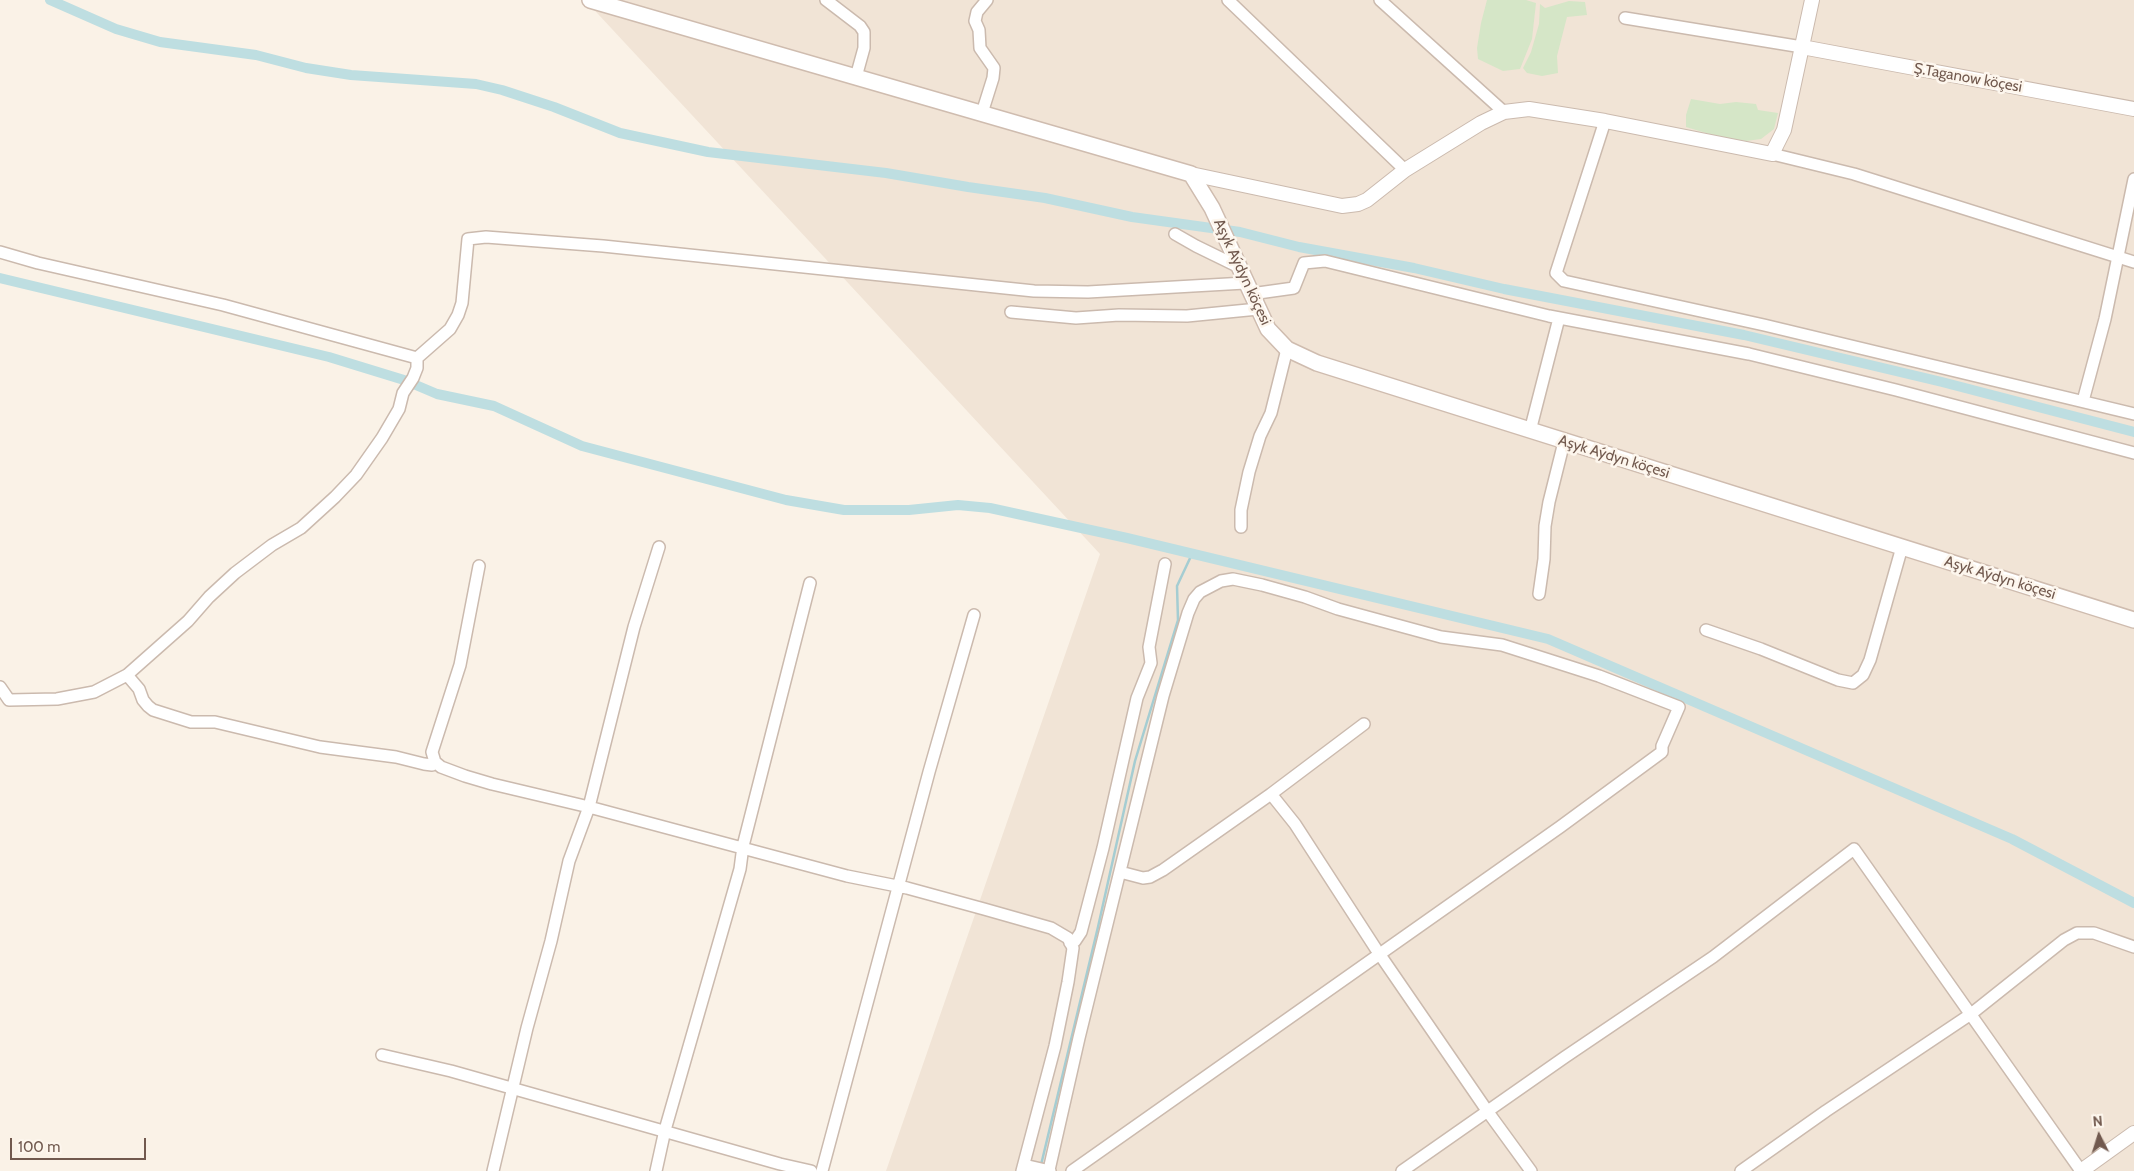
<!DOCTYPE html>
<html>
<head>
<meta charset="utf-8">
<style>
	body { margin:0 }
	#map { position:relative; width:2134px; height:1171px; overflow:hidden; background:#faf2e7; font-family:Cabin,sans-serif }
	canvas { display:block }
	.north { position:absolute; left:2074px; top:1111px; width:50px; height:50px; -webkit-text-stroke:4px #fdf6ed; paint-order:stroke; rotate:355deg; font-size:14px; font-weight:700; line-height:20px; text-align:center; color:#71594e }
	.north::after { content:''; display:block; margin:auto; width:18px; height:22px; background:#71594e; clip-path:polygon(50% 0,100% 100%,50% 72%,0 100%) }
	.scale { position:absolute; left:10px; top:1138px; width:136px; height:22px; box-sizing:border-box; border:2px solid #71594e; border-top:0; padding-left:6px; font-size:15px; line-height:18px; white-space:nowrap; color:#71594e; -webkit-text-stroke:4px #fdf6ed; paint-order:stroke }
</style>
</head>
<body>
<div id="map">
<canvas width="2134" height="1171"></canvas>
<div class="north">N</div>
<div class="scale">100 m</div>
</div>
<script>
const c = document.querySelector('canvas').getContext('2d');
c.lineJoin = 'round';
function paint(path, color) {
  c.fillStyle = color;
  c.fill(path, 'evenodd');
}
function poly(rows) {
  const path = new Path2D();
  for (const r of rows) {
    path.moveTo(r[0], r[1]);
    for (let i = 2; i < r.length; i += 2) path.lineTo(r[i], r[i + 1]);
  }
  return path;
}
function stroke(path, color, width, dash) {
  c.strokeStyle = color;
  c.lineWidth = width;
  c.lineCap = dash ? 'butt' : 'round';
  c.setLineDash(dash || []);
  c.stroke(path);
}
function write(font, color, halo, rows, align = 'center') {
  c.font = font + ' Cabin,sans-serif';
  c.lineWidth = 5;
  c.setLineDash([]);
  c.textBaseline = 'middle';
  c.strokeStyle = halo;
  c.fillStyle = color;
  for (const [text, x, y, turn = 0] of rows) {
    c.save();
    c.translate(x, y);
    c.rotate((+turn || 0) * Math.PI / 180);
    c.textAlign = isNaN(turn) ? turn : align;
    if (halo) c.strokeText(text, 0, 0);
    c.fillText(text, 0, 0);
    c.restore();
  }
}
paint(poly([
	[585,0,2134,0,2134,1171,886,1171,1100,554]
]), '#f1e4d6');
paint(poly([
	[1487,0,1526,0,1536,3,1532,39,1520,69,1503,71,1478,59,1477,48,1481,23],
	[1569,1,1585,2,1587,15,1567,17,1557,56,1558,73,1542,76,1527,73,1523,68,1531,52,1539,24,1540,4,1545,8],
	[1691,99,1720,104,1736,102,1756,104,1758,110,1778,113,1774,129,1761,139,1746,141,1716,136,1686,127,1686,115]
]), '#d5e6c7');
stroke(poly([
	[1041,1165,1098,927,1135,761,1178,620,1177,586,1192,554]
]), '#a5cdd2', 2.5);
stroke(poly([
	[50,0,116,29,160,42,256,55,306,68,351,75,476,84,502,90,554,107,620,133,708,152,886,173,968,187,1045,198,1132,217,1240,232,1299,247,1414,268,1504,289,1744,335,1942,382,2134,432],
	[0,278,329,357,404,380,437,394,494,406,582,446,786,500,844,510,909,510,958,505,990,508,1127,538,1548,639,2012,839,2134,903]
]), '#bedee1', 10);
const minor = poly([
	[826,0,860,26,864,32,864,48,856,77],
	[1228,0,1405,170],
	[1380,0,1504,112],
	[1625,18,1802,47],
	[982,113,993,78,994,68,980,48,979,30,975,21,977,12,987,0],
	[1605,121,1556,273,1564,281,1764,325,2134,414],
	[1772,154,1854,174,2134,262],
	[1175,234,1196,246,1239,267],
	[0,252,38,263,223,305,417,358],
	[1251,294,1294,288,1304,263,1325,261,1549,316,1749,354,1896,390,2134,453],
	[1011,312,1076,318,1119,315,1187,316,1258,309],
	[2083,401,2105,319,2134,179],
	[1530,431,1559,318],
	[1241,527,1241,510,1249,472,1260,436,1271,413,1287,349],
	[479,566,460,665,432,752,435,762,441,767,465,776,492,784,589,807,847,876,907,888,984,909,1051,928,1068,938,1073,948,1068,982,1055,1046,1022,1171],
	[1539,594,1544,559,1545,526,1549,502,1564,442],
	[1706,630,1761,649,1838,680,1853,683,1863,675,1870,660,1902,547],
	[127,675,139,689,143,700,148,706,153,710,191,722,215,722,320,747,396,757,424,764,432,765,435,762],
	[0,687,9,700,57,699,94,692,127,675,188,621,209,597,235,573,272,545,301,528,335,497,356,475,382,438,399,409,403,393,413,378,417,368,417,358,450,329,458,315,462,303,468,239,486,237,603,246,1034,291,1088,292,1245,283],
	[1364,724,1271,794,1295,824,1376,949,1488,1112,1531,1171],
	[1120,872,1143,878,1150,877,1163,870,1271,794],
	[1070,943,1075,941,1081,932,1103,848,1137,698,1151,663,1149,647,1165,564],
	[382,1055,451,1071,780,1164,811,1171],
	[1024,1165,1050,1171],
	[1049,1170,1079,1038,1163,696,1188,613,1194,599,1200,592,1221,581,1233,579,1262,585,1305,597,1338,609,1441,637,1502,645,1599,676,1679,707,1662,746,1662,752,1560,827,1072,1171],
	[493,1171,527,1028,551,941,569,861,589,807,634,627,659,547],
	[656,1171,665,1130,740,869,743,846,810,583],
	[822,1171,929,772,974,615],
	[1402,1171,1565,1057,1713,957,1854,849,2081,1171],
	[1741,1171,1826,1111,1971,1014,2064,940,2077,933,2094,933,2134,947]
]);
const tertiary = poly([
	[1802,47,2134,109],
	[1191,174,1342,206,1358,204,1367,200,1405,170,1481,123,1504,112,1529,109,1605,121,1772,154,1784,130,1812,0],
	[2081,1171,2134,1133]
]);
const secondary = poly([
	[590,0,1191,174,1212,208,1268,329,1287,349,1317,363,2134,620]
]);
stroke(minor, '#cbbaae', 14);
stroke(tertiary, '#cbbaae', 16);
stroke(secondary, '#cfbcaf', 18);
stroke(minor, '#fff', 11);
stroke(tertiary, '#fff', 14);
stroke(secondary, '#fff', 15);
write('15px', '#71594e', '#fdf6ed', [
	["Ş.Taganow köçesi",1968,78,10],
	["Aşyk Aýdyn köçesi",1242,272,65],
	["Aşyk Aýdyn köçesi",1614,457,17],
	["Aşyk Aýdyn köçesi",2000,578,17]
]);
</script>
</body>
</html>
